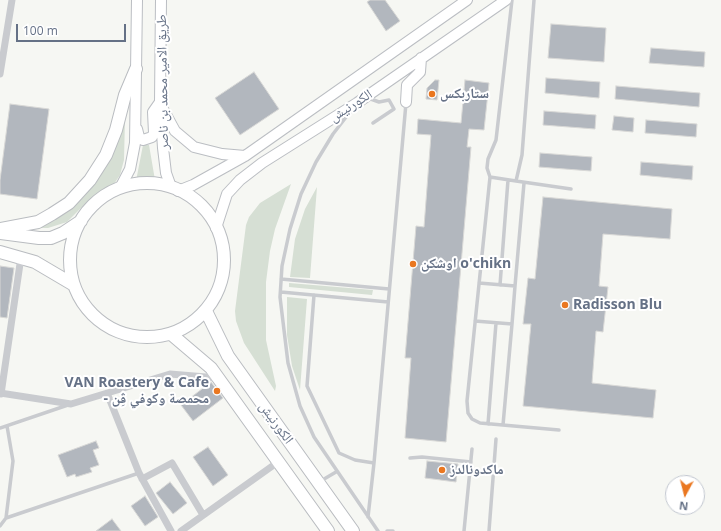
<!DOCTYPE html>
<html>
<head>
<meta charset="utf-8">
<style>
	body { margin:0 }
	#map { position:relative; width:721px; height:531px; overflow:hidden; background:#f6f7f3; font-family:"Open Sans",sans-serif }
	canvas { display:block }
	.north { position:absolute; left:665px; top:475px; width:40px; height:40px; box-sizing:border-box; background:#fff; border:1px solid #c1c6cf; border-radius:50%; rotate:187deg; font-size:11px; font-weight:700; line-height:16px; text-align:center; color:#657186 }
	.north::after { content:''; display:block; margin:auto; width:14px; height:18px; background:#ea7720; clip-path:polygon(50% 0,100% 100%,50% 72%,0 100%) }
	.scale { position:absolute; left:16px; top:24px; width:110px; height:18px; box-sizing:border-box; border:2px solid #657186; border-top:0; padding-left:5px; font-size:12px; line-height:14px; white-space:nowrap; color:#657186; -webkit-text-stroke:3px #fff; paint-order:stroke }
</style>
</head>
<body>
<div id="map">
<canvas width="721" height="531"></canvas>
<div class="north">N</div>
<div class="scale">100 m</div>
</div>
<script>
const c = document.querySelector('canvas').getContext('2d');
c.lineJoin = 'round';
function paint(path, color) {
  c.fillStyle = color;
  c.fill(path, 'evenodd');
}
function poly(rows) {
  const path = new Path2D();
  for (const r of rows) {
    if (r.length === 3) {
      path.moveTo(r[0] + r[2], r[1]);
      path.arc(r[0], r[1], r[2], 0, 2 * Math.PI);
      continue;
    }
    path.moveTo(r[0], r[1]);
    for (let i = 2; i < r.length; i += 2) path.lineTo(r[i], r[i + 1]);
  }
  return path;
}
function stroke(path, color, width, dash) {
  c.strokeStyle = color;
  c.lineWidth = width;
  c.lineCap = dash ? 'butt' : 'round';
  c.setLineDash(dash || []);
  c.stroke(path);
}
function write(font, color, halo, rows, align = 'center') {
  c.font = font + ' "Open Sans","Noto Naskh Arabic",sans-serif';
  c.lineWidth = 4;
  c.setLineDash([]);
  c.textBaseline = 'middle';
  c.strokeStyle = halo;
  c.fillStyle = color;
  for (const [text, x, y, turn = 0] of rows) {
    c.save();
    c.translate(x, y);
    c.rotate((+turn || 0) * Math.PI / 180);
    c.textAlign = isNaN(turn) ? turn : align;
    if (halo) c.strokeText(text, 0, 0);
    c.fillText(text, 0, 0);
    c.restore();
  }
}
paint(poly([
	[125,118,124,160,120,175,114,184,84,205,67,222,48,228,25,228,86,193,103,171],
	[143,145,149,145,155,180,136,181],
	[291,184,275,229,270,251,266,282,266,340,276,386,275,391,244,343,236,321,235,311,246,225,249,217,260,203],
	[317,187,310,278,290,277,295,239,305,209],
	[289,283,373,290,372,295,289,287],
	[287,297,307,299,300,390,292,366,287,335]
]), '#d6dfd4');
const building = poly([
	[370,0,385,0,400,21,386,31,367,2,370,0],
	[551,24,606,28,604,62,548,58,551,24],
	[651,48,705,52,704,67,649,63,651,48],
	[254,72,279,109,240,135,215,98,254,72],
	[546,78,600,82,599,98,545,93,546,78],
	[435,80,439,80,437,100,426,99,427,88,435,80],
	[465,80,489,83,484,130,469,129,467,147,471,147,446,442,405,438,411,358,405,358,416,226,424,227,431,135,417,134,418,119,461,123,465,80],
	[616,86,700,93,699,107,615,99,616,86],
	[10,104,49,109,37,199,0,194,0,180,10,104],
	[544,111,596,115,595,129,543,125,544,111],
	[614,116,634,118,633,132,612,130,614,116],
	[646,120,697,124,696,137,645,133,646,120],
	[540,153,592,157,591,171,539,167,540,153],
	[641,162,693,166,692,180,640,175,641,162],
	[543,197,672,209,670,239,603,234,599,286,608,287,603,332,596,331,592,383,656,390,653,418,523,406,531,324,523,324,528,278,535,279,543,197],
	[0,266,14,268,7,318,0,317,0,266],
	[211,382,223,398,193,421,181,405,211,382],
	[96,441,99,448,93,450,99,465,90,468,92,472,76,477,75,474,67,477,58,455,96,441],
	[208,447,228,475,213,486,193,457,208,447],
	[427,461,458,464,456,482,425,478,427,461],
	[170,482,187,503,173,514,156,493,170,482],
	[145,496,158,517,145,526,131,506,145,496],
	[112,519,121,531,96,531,112,519]
]);
paint(building, '#b2b7be');
stroke(building, '#d8d8d6', 1);
const secondary = poly([
	[161,0,160,102,163,148,166,173,171,187],
	[406,102,407,85,420,72,421,58],
	[163,109,175,131,194,147,222,154,245,156],
	[137,129,139,137,143,140,152,137,154,133,153,112,160,102],
	[120,188,130,169,135,143,137,0],
	[178,191,193,185,245,156,467,0],
	[216,228,227,194,240,180,262,163,357,103,506,0]
]);
const primary = poly([
	[147,260,77],
	[0,229,38,222,52,214,69,203,90,180,106,155,116,130,125,95,136,69],
	[0,233,39,238,51,238,63,233,81,221],
	[0,252,35,262,74,285],
	[206,311,228,356,353,531],
	[171,334,211,368,328,531]
]);
stroke(secondary, '#bbbec3', 12);
stroke(primary, '#b9bcc0', 14);
stroke(poly([
	[512,0,496,140,488,159,487,168,490,177,516,181,522,155,534,0],
	[368,98,379,102,389,100,394,109,373,123],
	[350,112,333,134,316,162,301,194,290,229,282,266,280,297,288,363,300,406,314,437,378,531],
	[490,177,467,401,468,413,472,419,480,423,559,430],
	[516,181,571,189],
	[281,279,389,289],
	[500,285,508,180],
	[515,286,524,183],
	[281,292,388,302],
	[314,295,307,386,339,453,355,460,374,463,406,103],
	[475,321,512,324,515,286,479,283],
	[488,424,496,323],
	[503,425,512,324],
	[0,428,68,405],
	[410,458,422,457,471,462],
	[319,482,336,472],
	[368,517,374,463],
	[6,518,139,473],
	[0,526,6,518,13,461,7,426],
	[387,531,393,531],
	[464,531,472,449],
	[489,531,496,439]
]), '#c9cbcf', 3.5);
stroke(poly([
	[0,74,12,0],
	[0,393,71,404,170,374,218,378],
	[107,393,139,473,171,531],
	[1,394,21,257],
	[142,479,172,463,203,515],
	[181,531,278,462]
]), '#c9cbcf', 7);
stroke(secondary, '#fff', 10);
stroke(primary, '#fff', 12);
for (const [x, y, r, color] of [
	[432,94,4,"#ea7720"],
	[413,264,4,"#ea7720"],
	[565,305,4,"#ea7720"],
	[217,391,4,"#ea7720"],
	[442,470,4,"#ea7720"]
]) {
  const dot = new Path2D();
  dot.arc(x, y, r, 0, 2 * Math.PI);
  c.fillStyle = color;
  c.fill(dot);
  stroke(dot, '#fff', 1.5);
}
write('14px', '#657186', '#fff', [
	["طريق الامير محمد بن ناصر",163,82,-91],
	["الكورنيش",351,106,-33],
	["الكورنيش",276,423,54]
]);
write('bold 14px', '#657186', '#fff', [
	["ستاربكس",440,94],
	["اوشكن o'chikn",421,264],
	["Radisson Blu",573,305],
	["VAN Roastery & Cafe",209,383,"right"],
	["- محمصة وكوفي ڤِن",209,399,"right"],
	["ماكدونالدز",450,470]
], 'left');
</script>
</body>
</html>
